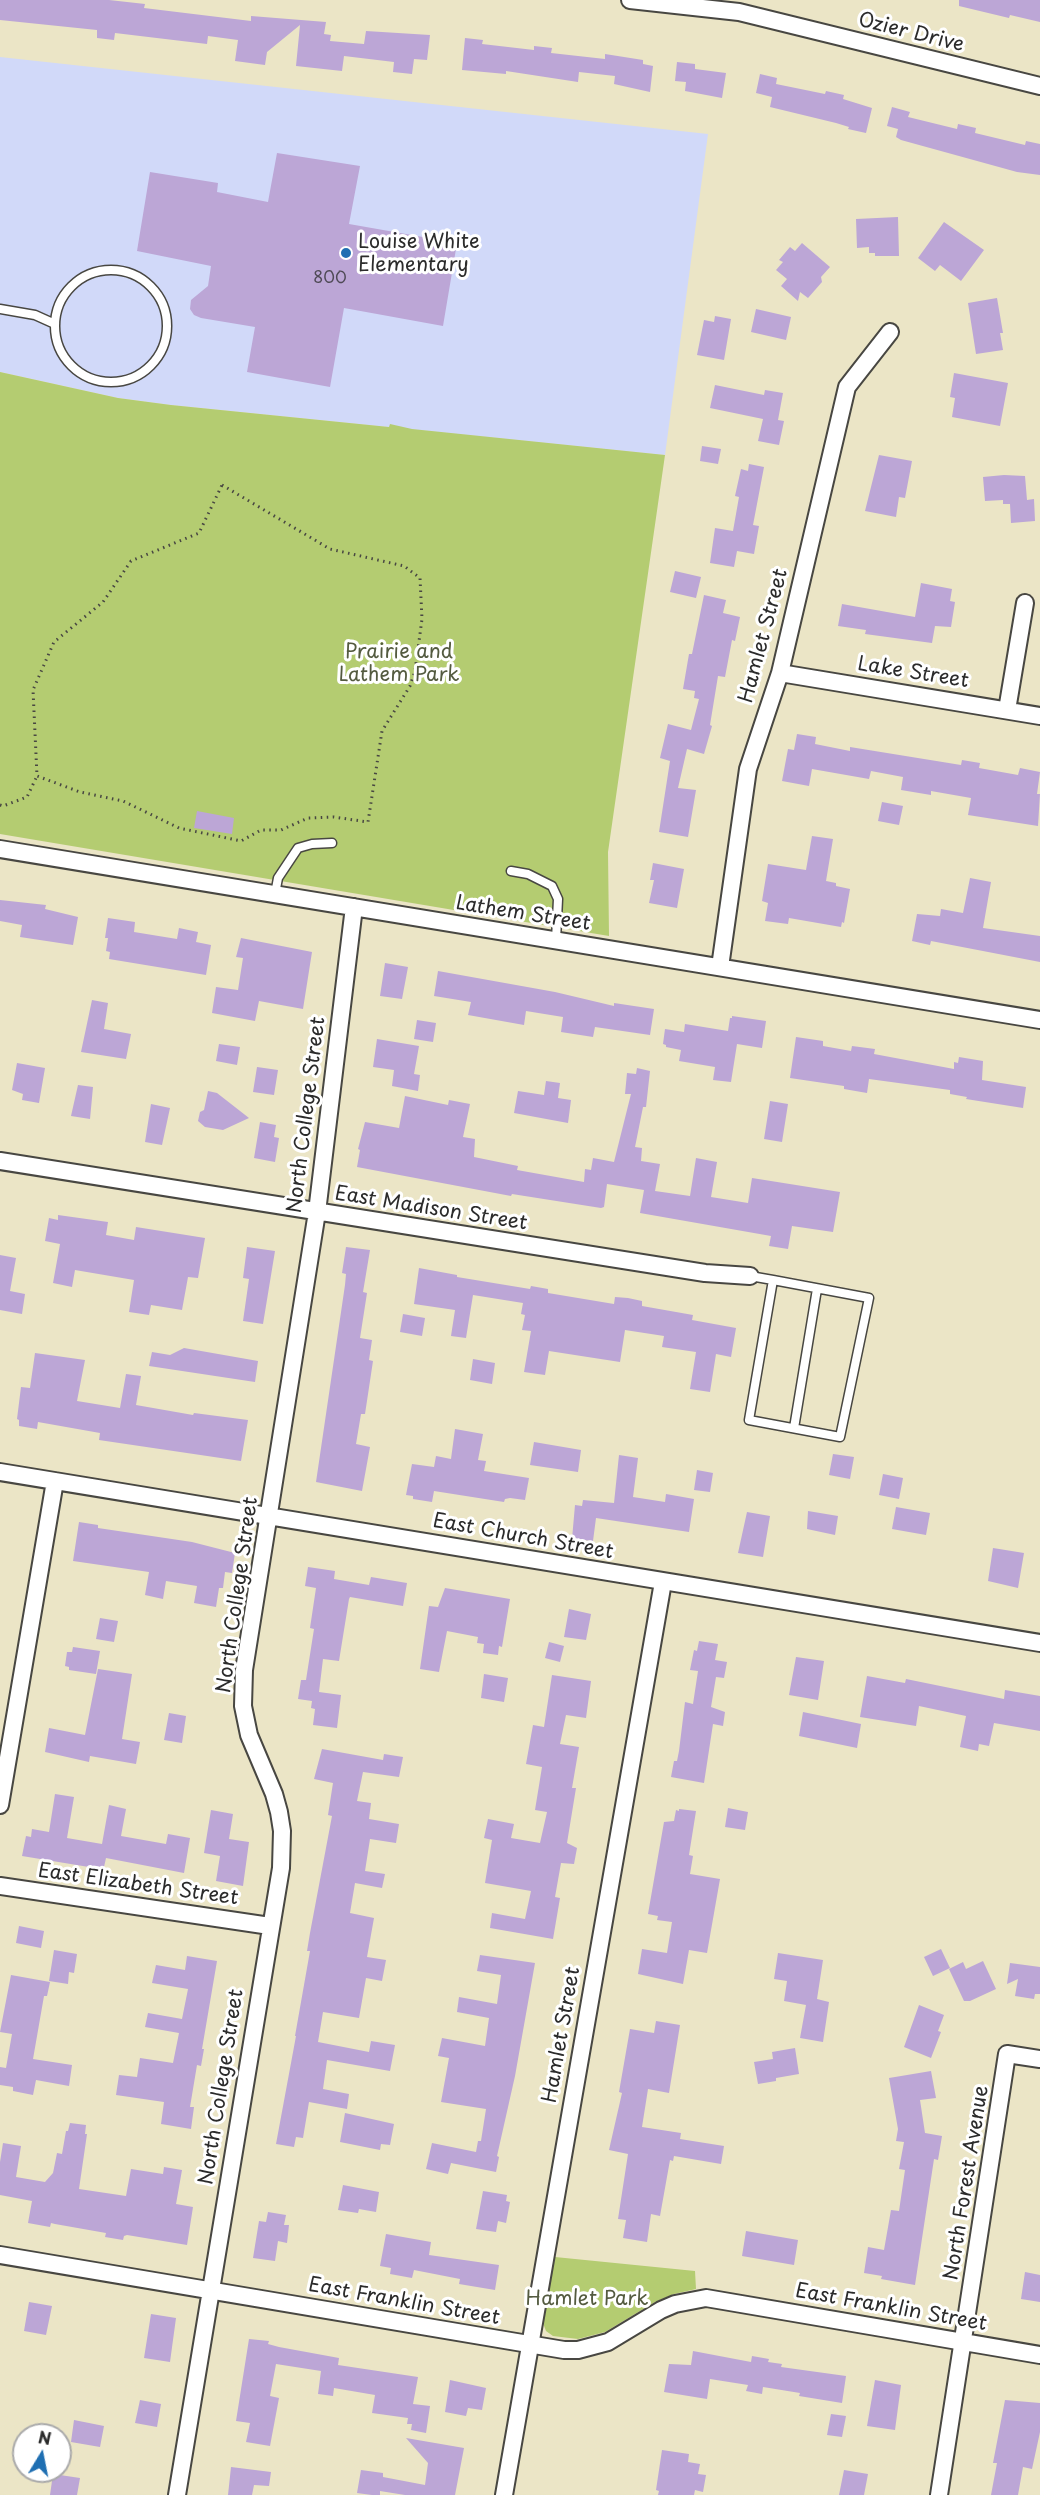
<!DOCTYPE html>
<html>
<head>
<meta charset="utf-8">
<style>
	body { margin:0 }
	#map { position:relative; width:1040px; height:2495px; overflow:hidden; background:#ebe5c6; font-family:"Playpen Sans",sans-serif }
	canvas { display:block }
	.north { position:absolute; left:12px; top:2423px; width:60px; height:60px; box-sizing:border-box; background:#fff; border:2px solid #aaa; border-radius:50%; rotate:10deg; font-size:16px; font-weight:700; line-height:24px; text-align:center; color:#2b2b2b }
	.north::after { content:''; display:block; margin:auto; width:21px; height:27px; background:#1f6fb2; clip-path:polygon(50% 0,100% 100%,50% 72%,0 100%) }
</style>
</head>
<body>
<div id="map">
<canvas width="1040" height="2495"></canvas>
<div class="north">N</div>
</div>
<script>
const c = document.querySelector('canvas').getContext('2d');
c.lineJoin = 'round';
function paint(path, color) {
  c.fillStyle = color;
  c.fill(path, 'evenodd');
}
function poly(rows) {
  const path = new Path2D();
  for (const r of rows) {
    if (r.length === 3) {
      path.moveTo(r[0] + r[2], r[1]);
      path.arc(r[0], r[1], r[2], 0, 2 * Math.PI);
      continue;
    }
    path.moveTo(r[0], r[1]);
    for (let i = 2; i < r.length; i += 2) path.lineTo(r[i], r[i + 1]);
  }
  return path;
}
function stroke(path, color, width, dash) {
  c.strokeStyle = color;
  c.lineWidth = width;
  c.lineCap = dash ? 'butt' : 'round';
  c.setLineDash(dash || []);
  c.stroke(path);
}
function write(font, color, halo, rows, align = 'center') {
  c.font = font + ' "Playpen Sans",sans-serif';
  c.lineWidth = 6;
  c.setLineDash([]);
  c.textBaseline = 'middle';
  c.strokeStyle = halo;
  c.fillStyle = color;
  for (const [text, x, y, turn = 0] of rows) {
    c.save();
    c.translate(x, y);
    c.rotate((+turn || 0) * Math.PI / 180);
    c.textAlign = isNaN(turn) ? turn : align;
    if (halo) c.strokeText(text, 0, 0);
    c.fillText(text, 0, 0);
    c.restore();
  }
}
paint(poly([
	[0,57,708,134,665,455,171,405,118,398,0,372]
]), '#d1d9f9');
paint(poly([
	[0,372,118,398,171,405,389,427,390,424,412,429,665,455,608,852,609,936,0,834],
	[555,2257,695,2271,696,2289,674,2294,655,2302,605,2332,578,2339,553,2336,546,2331,543,2323]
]), '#b4cc71');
paint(poly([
	[0,0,109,0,145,4,144,8,251,21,251,16,326,22,324,34,331,35,330,41,364,44,366,31,430,35,427,60,414,59,412,74,393,72,394,62,344,56,342,71,296,66,300,25,267,52,265,65,235,61,238,40,208,36,207,44,115,33,114,40,97,38,97,30,0,20],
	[959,0,1040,0,1040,22,1010,15,1009,18,959,6],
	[465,38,483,40,482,44,534,50,534,46,552,48,551,53,605,59,605,54,643,60,643,64,653,66,650,92,614,84,615,76,579,72,578,82,506,71,506,74,462,70],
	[677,62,695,64,695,69,726,73,722,98,685,91,686,82,675,81],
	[760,74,777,78,776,84,825,94,826,91,844,95,843,99,872,108,866,133,848,129,849,127,836,123,770,107,772,97,756,93],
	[892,107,910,112,908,117,957,129,958,124,976,128,975,133,1025,145,1026,141,1040,144,1040,175,1017,172,901,140,896,137,898,129,887,126],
	[277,153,360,166,349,224,457,243,443,326,344,308,330,387,247,372,255,327,201,318,194,315,190,309,191,300,208,286,211,266,137,251,150,172,218,183,217,192,268,202],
	[898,217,899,256,875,256,875,253,869,253,869,247,857,248,856,219],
	[944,222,984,250,961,281,940,265,935,271,918,258],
	[802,243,830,267,821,277,822,282,808,298,800,292,798,301,781,286,787,279,776,270,783,262,779,260,790,247,795,251],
	[997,298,1003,333,1000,333,1003,350,976,354,968,303],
	[756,309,791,317,786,340,751,332],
	[715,316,731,319,724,360,697,355,704,320,714,322],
	[954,373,1008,383,1000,426,952,417,955,398,950,397],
	[715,385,764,395,765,390,783,393,778,420,784,421,779,445,758,441,763,419,710,408],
	[702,446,721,449,718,464,700,461],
	[879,455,912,461,905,498,899,497,896,517,865,511],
	[749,464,764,467,753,525,759,526,754,554,737,551,734,567,710,563,715,528,733,531,739,497,735,496,741,469,748,471],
	[1004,475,1025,476,1027,500,1034,499,1035,521,1011,523,1010,504,1003,504,1003,500,985,501,983,477],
	[675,571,701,577,696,598,670,592],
	[921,583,952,589,950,601,955,602,951,627,935,626,932,643,865,634,866,630,838,626,842,604,915,617],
	[704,595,726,600,723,613,740,617,735,641,732,640,725,677,718,676,710,725,712,726,704,754,687,749,678,788,696,790,688,837,659,832,670,761,660,758,668,724,691,730,699,699,694,698,695,691,683,689,689,654,692,654],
	[797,734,816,737,815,744,850,751,850,747,961,765,962,760,980,763,979,768,1018,775,1020,768,1040,772,1037,794,1040,794,1038,826,968,815,971,798,931,791,931,795,901,790,903,777,871,771,869,779,812,769,809,786,782,781,788,749,794,750],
	[882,802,903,806,899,825,878,821],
	[197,811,234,818,232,834,194,828],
	[812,836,833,839,826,881,836,883,836,886,850,889,844,923,842,922,841,927,789,918,788,924,765,921,768,903,762,901,768,864,806,870],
	[653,863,684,869,677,908,649,903,654,880,650,880],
	[970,878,991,882,983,928,1040,936,1040,962,931,941,930,945,912,941,917,914,940,916,941,909,963,913],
	[0,900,46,905,45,909,78,917,73,945,20,937,22,925,0,921],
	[108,918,135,922,134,932,177,939,179,928,198,932,196,942,211,945,206,975,109,959,110,952,106,951,108,938,105,938],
	[241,938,312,952,303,1009,259,1001,255,1021,212,1013,216,987,238,990,243,958,236,957],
	[385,963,408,967,402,999,380,996],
	[438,971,555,992,614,1006,614,1003,654,1009,650,1035,595,1027,593,1037,561,1032,563,1017,526,1011,524,1025,468,1015,471,1002,434,996],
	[92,1000,108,1003,104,1029,131,1034,126,1059,81,1052],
	[732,1016,766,1021,762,1048,737,1044,731,1082,713,1080,715,1067,679,1061,681,1050,666,1047,666,1045,663,1044,665,1029,684,1032,685,1024,728,1031,730,1018,732,1018],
	[417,1020,436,1023,433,1042,414,1039],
	[796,1037,823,1041,823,1046,851,1051,852,1046,875,1049,874,1054,954,1069,954,1062,958,1063,959,1057,983,1061,982,1080,1026,1087,1023,1108,966,1099,967,1097,950,1094,950,1090,869,1079,867,1093,844,1089,844,1086,790,1078],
	[377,1039,419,1046,414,1074,420,1075,418,1091,392,1086,394,1070,373,1067],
	[219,1044,240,1047,237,1065,216,1061],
	[17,1063,45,1068,39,1103,22,1100,23,1094,12,1090],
	[257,1067,278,1070,274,1095,253,1092],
	[637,1068,650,1071,646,1107,643,1107,635,1147,642,1148,641,1161,660,1164,655,1191,690,1196,696,1158,717,1162,711,1197,748,1203,752,1178,840,1192,833,1232,792,1226,788,1249,769,1246,771,1236,640,1213,644,1190,607,1184,604,1207,601,1208,512,1194,511,1196,357,1167,360,1150,358,1149,365,1122,399,1128,405,1096,448,1105,449,1100,470,1104,463,1137,475,1139,474,1157,518,1166,517,1170,584,1182,585,1169,591,1170,593,1158,614,1162,631,1094,625,1094,627,1073,636,1074],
	[546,1081,560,1083,558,1098,571,1100,568,1123,514,1113,518,1091,544,1095],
	[78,1085,93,1087,90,1119,71,1116],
	[208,1091,217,1093,249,1118,223,1130,205,1127,198,1121,200,1112,204,1110],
	[770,1101,788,1104,782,1142,764,1139],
	[151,1104,170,1108,162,1145,145,1142],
	[260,1122,276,1125,274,1137,279,1138,275,1162,254,1158],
	[58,1215,108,1222,106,1235,134,1240,136,1227,205,1238,198,1278,188,1277,182,1310,151,1305,149,1315,129,1312,134,1280,75,1270,72,1287,53,1283,60,1244,45,1241,49,1218,58,1220],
	[247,1247,275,1251,263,1324,243,1321,249,1279,243,1278],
	[346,1247,370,1250,363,1292,367,1293,360,1338,372,1340,369,1360,373,1361,365,1414,361,1414,356,1444,370,1447,362,1491,316,1482,345,1285,346,1274,342,1273],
	[0,1255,16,1258,10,1291,25,1294,22,1314,0,1310],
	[419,1268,457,1275,457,1277,530,1289,531,1286,548,1289,548,1293,614,1304,615,1297,628,1298,642,1301,642,1306,693,1315,692,1320,736,1328,731,1357,716,1354,710,1392,690,1389,696,1352,662,1347,664,1336,625,1330,620,1362,549,1351,545,1375,524,1372,531,1331,522,1330,525,1315,521,1314,523,1303,473,1295,466,1338,451,1336,455,1310,414,1304],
	[403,1314,425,1318,422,1336,400,1332],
	[184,1348,258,1361,255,1382,149,1366,152,1352,170,1355],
	[35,1353,85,1360,77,1401,120,1408,126,1374,141,1376,136,1405,193,1415,194,1413,248,1420,241,1461,99,1440,100,1433,38,1422,37,1429,19,1426,19,1420,17,1419,21,1387,30,1388],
	[473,1359,495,1363,492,1384,470,1380],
	[455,1429,483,1434,478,1460,486,1461,484,1471,529,1478,525,1500,510,1498,505,1499,504,1502,434,1491,432,1502,413,1499,413,1496,406,1495,412,1464,434,1467,436,1456,451,1459],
	[534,1442,581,1450,578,1472,530,1465],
	[833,1454,854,1457,850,1479,829,1475],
	[619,1455,638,1458,633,1497,665,1502,666,1494,694,1499,689,1532,596,1518,593,1541,572,1539,575,1505,582,1506,583,1500,614,1503],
	[697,1470,713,1473,710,1492,694,1490],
	[883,1474,903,1478,899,1499,879,1495],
	[896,1507,930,1513,926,1535,892,1529],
	[808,1511,838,1516,835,1535,807,1529],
	[747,1512,770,1516,763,1557,738,1553],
	[79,1522,98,1525,98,1528,192,1542,235,1553,232,1573,225,1572,223,1588,219,1588,216,1607,194,1603,197,1586,166,1581,163,1599,145,1595,149,1572,73,1561],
	[993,1548,1024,1553,1018,1588,988,1581],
	[308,1567,335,1571,334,1579,369,1585,371,1577,407,1583,403,1606,350,1597,349,1599,339,1661,323,1659,319,1692,341,1695,337,1728,313,1725,315,1709,311,1708,312,1701,298,1699,301,1680,306,1680,314,1629,310,1628,316,1588,305,1586],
	[445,1588,510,1599,502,1647,499,1646,498,1655,483,1653,484,1644,477,1643,478,1637,447,1631,439,1672,420,1669,429,1606,438,1607],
	[569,1609,591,1614,586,1640,564,1637],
	[100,1618,118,1621,114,1642,96,1639],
	[699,1641,718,1644,715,1660,727,1662,724,1678,716,1677,711,1707,725,1712,723,1726,713,1724,704,1783,671,1777,674,1761,677,1761,679,1751,685,1702,693,1704,698,1671,690,1670,694,1650,697,1651],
	[549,1642,564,1646,560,1662,545,1658],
	[73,1647,100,1651,96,1674,69,1670,69,1667,65,1666,67,1652,72,1652],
	[796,1657,824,1661,818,1700,789,1695],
	[98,1669,132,1674,122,1739,140,1742,136,1764,90,1756,89,1762,45,1752,49,1728,85,1735],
	[484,1674,508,1678,504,1702,481,1698],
	[552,1675,591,1681,586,1718,566,1715,560,1744,579,1747,572,1788,576,1788,567,1843,577,1848,574,1864,561,1863,555,1897,560,1898,553,1939,490,1928,492,1913,525,1919,531,1891,485,1883,492,1840,484,1838,488,1819,514,1824,511,1838,540,1843,547,1812,535,1810,542,1767,526,1764,533,1725,544,1727],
	[867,1676,905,1683,906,1679,1004,1699,1005,1690,1040,1696,1040,1731,994,1723,989,1746,979,1744,978,1751,960,1747,966,1716,919,1706,916,1726,860,1717],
	[803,1712,861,1724,857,1748,799,1736],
	[169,1713,186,1716,182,1743,164,1740],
	[322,1749,383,1760,384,1754,403,1757,399,1777,363,1772,357,1801,371,1803,369,1819,399,1824,396,1843,370,1839,365,1871,385,1874,382,1888,355,1883,350,1913,374,1918,367,1957,386,1960,382,1981,366,1978,359,2018,323,2012,318,2042,369,2052,371,2041,395,2045,390,2071,327,2060,323,2089,349,2094,347,2109,309,2102,303,2138,296,2137,294,2147,276,2144,296,2036,295,2036,310,1951,307,1951,310,1933,332,1816,328,1815,333,1783,314,1779],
	[55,1794,74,1797,67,1838,102,1844,109,1805,126,1809,121,1836,166,1844,168,1834,190,1838,184,1873,106,1858,104,1867,101,1866,101,1869,22,1856,26,1836,31,1837,32,1829,49,1832],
	[728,1808,748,1812,745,1830,725,1827],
	[679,1809,696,1811,689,1855,693,1856,690,1874,720,1879,707,1953,689,1950,683,1984,638,1974,642,1949,667,1953,672,1922,657,1920,658,1916,648,1914,664,1822,674,1821,676,1810,679,1811],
	[211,1810,233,1814,229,1839,249,1842,243,1886,216,1881,220,1856,204,1853],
	[19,1926,44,1931,41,1948,16,1943],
	[941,1949,950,1968,933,1976,924,1957],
	[54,1950,77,1954,74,1973,69,1972,68,1984,49,1981],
	[778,1953,823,1960,817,1999,829,2002,823,2042,800,2038,806,2005,784,2001,787,1981,774,1979],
	[480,1955,535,1963,515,2076,497,2156,499,2157,496,2172,451,2163,448,2174,426,2169,432,2143,476,2152,478,2141,481,2141,486,2109,441,2102,449,2058,438,2056,442,2038,485,2046,489,2018,457,2012,459,1997,497,2004,501,1975,477,1971],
	[187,1956,217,1961,202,2049,204,2049,201,2066,197,2065,190,2107,194,2107,191,2129,161,2124,164,2102,116,2095,119,2075,137,2077,140,2058,173,2063,179,2033,145,2027,148,2013,182,2019,188,1989,152,1983,156,1965,185,1970],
	[983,1961,996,1989,970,2001,964,2001,949,1969,963,1962,966,1969],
	[1010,1963,1040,1967,1040,1994,1035,1994,1034,1999,1015,1996,1018,1979,1007,1984],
	[11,1975,50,1982,47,1996,44,1996,33,2059,72,2065,69,2086,36,2080,33,2095,13,2091,13,2087,0,2085,0,2067,6,2068,12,2034,0,2032],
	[919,2005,944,2015,938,2031,941,2032,931,2058,904,2047],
	[656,2021,680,2025,669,2093,648,2089,642,2127,681,2133,680,2139,724,2146,721,2164,674,2156,673,2161,670,2160,660,2216,651,2214,647,2242,623,2238,626,2220,618,2219,628,2154,609,2150,622,2093,619,2092,630,2029,654,2033],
	[795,2048,799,2074,776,2078,776,2081,758,2084,754,2062,773,2059,772,2052],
	[931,2071,936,2098,920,2100,925,2133,942,2136,938,2160,934,2159,915,2285,881,2279,882,2276,864,2273,868,2247,884,2250,891,2210,899,2211,905,2170,899,2169,904,2142,896,2141,898,2129,889,2078],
	[345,2113,394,2124,390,2145,381,2144,380,2150,340,2142],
	[70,2123,86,2125,85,2134,87,2134,79,2189,126,2196,131,2169,163,2174,164,2167,182,2170,176,2204,193,2207,187,2245,127,2235,124,2236,123,2240,105,2237,106,2233,55,2224,51,2223,50,2227,28,2223,32,2201,0,2195,0,2162,3,2143,21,2146,16,2177,45,2182,53,2173,57,2153,62,2154,66,2131,68,2131],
	[343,2185,379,2192,376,2212,359,2209,358,2213,338,2210],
	[483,2191,507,2195,506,2201,510,2202,506,2223,498,2221,496,2232,476,2229],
	[268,2212,286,2215,284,2225,289,2225,287,2243,278,2241,275,2261,253,2258,259,2221,266,2222],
	[746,2231,798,2240,794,2265,742,2256],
	[386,2234,431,2242,429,2255,499,2265,495,2290,459,2284,460,2279,414,2270,412,2278,390,2274,391,2268,380,2266],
	[1025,2272,1040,2275,1040,2302,1021,2299],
	[29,2302,52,2306,46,2335,24,2331],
	[151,2314,176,2318,170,2362,144,2358],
	[249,2339,269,2341,268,2344,279,2347,339,2358,338,2365,418,2377,413,2404,430,2406,426,2433,411,2430,412,2424,407,2424,408,2418,372,2413,375,2395,334,2388,333,2396,318,2394,321,2371,276,2364,270,2396,279,2398,270,2446,246,2442,250,2423,236,2421],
	[693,2351,751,2362,752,2356,769,2359,768,2362,782,2364,781,2367,846,2376,842,2403,799,2396,800,2393,763,2387,762,2394,746,2391,748,2385,710,2379,707,2399,664,2392,669,2364,691,2365],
	[450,2380,486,2388,482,2410,468,2408,466,2416,445,2412],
	[875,2380,901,2385,895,2430,867,2426],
	[140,2400,161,2404,157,2427,135,2423],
	[1005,2400,1040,2403,1040,2432,1032,2469,1023,2467,1018,2495,991,2495,997,2463,993,2463],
	[831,2414,846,2416,842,2437,827,2435],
	[74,2420,104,2426,100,2447,71,2442],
	[406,2438,464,2448,455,2495,405,2495,380,2491,380,2495,372,2495,357,2493,361,2470,383,2473,383,2477,425,2485,428,2463],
	[662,2450,689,2454,688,2462,700,2464,698,2474,706,2475,703,2492,695,2490,694,2495,658,2495,659,2491,656,2490],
	[231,2467,271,2472,269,2486,254,2485,252,2495,228,2495],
	[844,2470,868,2474,864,2495,839,2495],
	[53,2474,80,2478,77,2495,50,2495]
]), '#bca6d6');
const lane = poly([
	[111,326,56],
	[0,309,35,315,55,324],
	[511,871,528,874,552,886,558,899,556,940],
	[275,894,278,878,298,848,312,844,332,843],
	[750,1276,773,1280,869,1298,840,1437,749,1420,773,1280],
	[794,1428,817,1289]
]);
const street = poly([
	[630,0,739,12,1040,86],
	[780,673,1040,716],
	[1007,710,1025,603],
	[0,849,1040,1020],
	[720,967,748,769,780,673,847,387,890,332],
	[0,1161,705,1273,750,1276],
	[0,1472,1040,1643],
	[0,1805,55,1481],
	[0,1886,270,1926],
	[0,2255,564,2350,578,2350,608,2342,661,2310,675,2304,706,2298,1040,2355],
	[177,2495,281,1868,282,1831,279,1812,274,1794,249,1735,243,1706,244,1670,317,1212,354,907],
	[504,2495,663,1582],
	[939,2495,1007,2054,1040,2059]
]);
stroke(lane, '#484742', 11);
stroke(street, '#484742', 20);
stroke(poly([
	[222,485,330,549,404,566,420,578,422,619,415,671,410,686,382,731,368,822,334,817,308,818,281,830,261,830,241,841,179,828,123,801,80,792,37,776,33,690,54,642,103,602,131,561,199,533,222,485],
	[0,805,3,806,27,797,37,776]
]), '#484742', 3, [1.5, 4.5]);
stroke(lane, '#fff', 8);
stroke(street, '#fff', 16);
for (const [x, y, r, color] of [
	[346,253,6,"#1f6fb2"]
]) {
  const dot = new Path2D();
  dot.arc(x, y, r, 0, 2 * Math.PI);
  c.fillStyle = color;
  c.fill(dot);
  stroke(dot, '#fff', 2);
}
write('16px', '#4f4a56', null, [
	["800",330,279]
]);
write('20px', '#2b2b2b', '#fff', [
	["Ozier Drive",911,33,14],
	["Hamlet Street",764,636,-75],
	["Lake Street",913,673,9],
	["Lathem Street",523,914,9],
	["North College Street",307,1115,-83],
	["East Madison Street",431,1209,9],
	["East Church Street",523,1537,10],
	["North College Street",238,1595,-82],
	["East Elizabeth Street",138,1885,8],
	["Hamlet Street",562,2035,-80],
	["North College Street",222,2087,-81],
	["North Forest Avenue",967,2183,-81],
	["East Franklin Street",404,2302,10],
	["East Franklin Street",891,2308,10]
]);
write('20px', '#2b2b2b', '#fff', [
	["Louise White",358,242],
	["Elementary",358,265]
], 'left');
write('20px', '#545b40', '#fff', [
	["Prairie and",399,652],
	["Lathem Park",399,675],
	["Hamlet Park",587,2299]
]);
</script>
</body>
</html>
